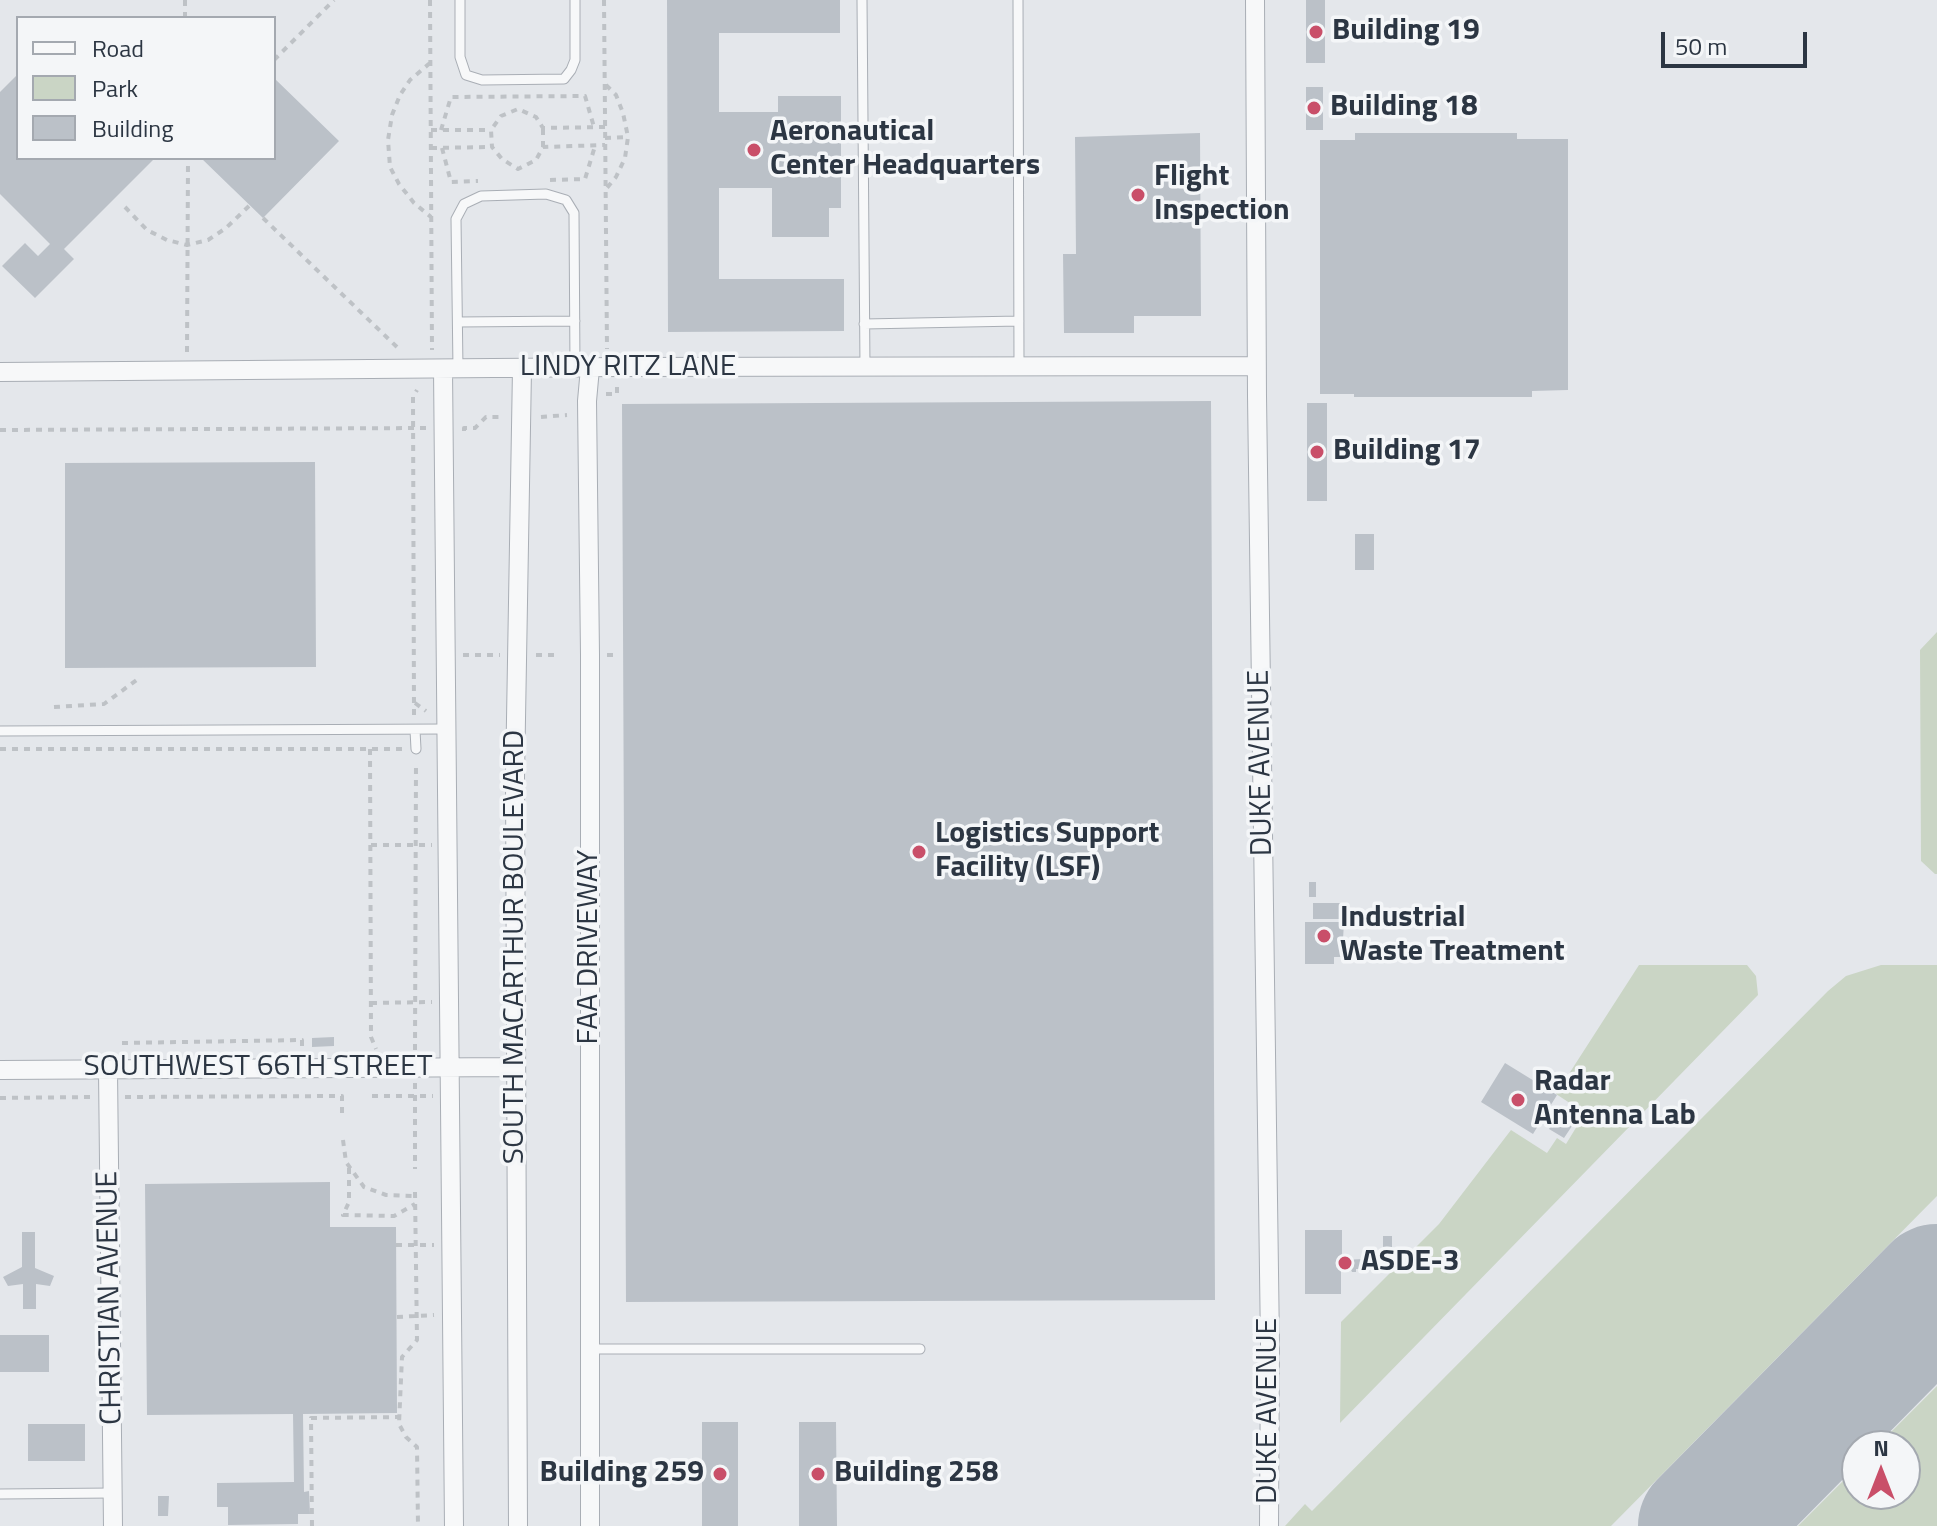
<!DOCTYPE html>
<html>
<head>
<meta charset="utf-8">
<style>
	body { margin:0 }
	#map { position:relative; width:1937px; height:1526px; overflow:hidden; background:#e4e7eb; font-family:"Titillium Web",sans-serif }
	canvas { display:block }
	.legend { position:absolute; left:16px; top:16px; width:260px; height:144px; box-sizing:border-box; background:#f4f6f8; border:2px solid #a4a9b0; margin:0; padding:10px 14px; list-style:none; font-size:24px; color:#2c3643 }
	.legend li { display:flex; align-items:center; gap:16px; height:40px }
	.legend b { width:40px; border:2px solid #a4a9b0 }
	.north { position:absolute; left:1841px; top:1430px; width:80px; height:80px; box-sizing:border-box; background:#f4f6f8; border:2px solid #a4a9b0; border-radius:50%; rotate:0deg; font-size:22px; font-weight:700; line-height:32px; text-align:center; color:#2c3643 }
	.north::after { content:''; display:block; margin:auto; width:28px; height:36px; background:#c94f69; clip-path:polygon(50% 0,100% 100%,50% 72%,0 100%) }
	.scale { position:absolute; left:1661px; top:32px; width:146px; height:36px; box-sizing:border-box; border:4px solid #2c3643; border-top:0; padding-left:10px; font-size:24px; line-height:28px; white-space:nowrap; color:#2c3643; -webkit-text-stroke:6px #f4f6f8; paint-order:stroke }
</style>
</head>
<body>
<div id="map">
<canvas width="1937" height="1526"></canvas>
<ul class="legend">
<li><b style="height:10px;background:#f7f8f9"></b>Road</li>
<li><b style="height:22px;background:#cad5c5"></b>Park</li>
<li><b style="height:22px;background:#bbc1c8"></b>Building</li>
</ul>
<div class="north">N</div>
<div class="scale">50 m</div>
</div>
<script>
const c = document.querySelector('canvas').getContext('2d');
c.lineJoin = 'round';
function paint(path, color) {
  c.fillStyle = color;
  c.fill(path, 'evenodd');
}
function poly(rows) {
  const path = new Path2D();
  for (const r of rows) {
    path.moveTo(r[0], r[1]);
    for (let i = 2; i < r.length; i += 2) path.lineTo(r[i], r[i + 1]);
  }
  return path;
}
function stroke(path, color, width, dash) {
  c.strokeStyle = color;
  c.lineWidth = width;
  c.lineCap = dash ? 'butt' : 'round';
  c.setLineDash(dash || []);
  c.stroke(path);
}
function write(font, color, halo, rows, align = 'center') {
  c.font = font + ' "Titillium Web",sans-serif';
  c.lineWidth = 7;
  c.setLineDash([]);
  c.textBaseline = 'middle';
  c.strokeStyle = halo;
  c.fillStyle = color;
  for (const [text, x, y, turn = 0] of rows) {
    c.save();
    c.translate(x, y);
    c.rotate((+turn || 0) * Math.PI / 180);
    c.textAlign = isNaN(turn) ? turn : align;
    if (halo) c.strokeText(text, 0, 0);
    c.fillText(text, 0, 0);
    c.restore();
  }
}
paint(poly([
	[1937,632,1937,874,1935,874,1921,861,1920,650],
	[1639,965,1747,965,1756,976,1758,995,1340,1423,1341,1322,1439,1224,1511,1130,1547,1153,1557,1138,1566,1144,1585,1113,1556,1094],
	[1881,965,1937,965,1937,1196,1611,1526,1285,1526,1305,1504,1312,1511,1828,991,1846,976],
	[1937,1386,1937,1526,1798,1526,1857,1467,1857,1494,1905,1494,1905,1446,1877,1446]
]), '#cad5c5');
stroke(poly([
	[1704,1526,1937,1290]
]), '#b1b8c0', 132);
paint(poly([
	[667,0,840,0,840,33,719,33,719,112,778,112,778,96,841,96,841,208,829,208,829,237,772,237,772,188,719,188,719,279,844,279,844,331,668,332],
	[1306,0,1325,0,1325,63,1306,63],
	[18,74,18,158,155,158,64,249,74,259,35,298,2,266,25,243,38,256,50,244,0,194,0,92],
	[274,78,339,141,263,218,201,158,274,158],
	[1306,87,1323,87,1323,130,1306,130],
	[1200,133,1201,316,1134,316,1134,333,1064,333,1063,254,1076,254,1075,137],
	[1355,133,1517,133,1517,139,1568,139,1568,390,1532,391,1532,397,1354,397,1354,394,1320,394,1320,140,1355,140],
	[1211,401,1215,1300,626,1302,622,404],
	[1307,403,1327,403,1327,501,1307,501],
	[315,462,316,667,65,668,65,463],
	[1355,534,1374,534,1374,570,1355,570],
	[1309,882,1316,882,1316,897,1309,897],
	[1313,903,1344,903,1344,919,1313,919],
	[1305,922,1344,922,1342,957,1334,957,1334,964,1305,964],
	[334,1037,334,1046,312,1047,312,1038],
	[1505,1063,1557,1095,1533,1134,1481,1102],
	[1559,1113,1574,1123,1564,1138,1549,1129],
	[330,1182,330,1227,396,1227,397,1413,303,1414,304,1492,309,1491,310,1514,298,1514,298,1524,228,1525,228,1507,217,1507,217,1483,294,1482,293,1414,147,1415,145,1184],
	[1305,1230,1342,1230,1342,1260,1385,1258,1385,1269,1356,1269,1356,1272,1352,1272,1349,1265,1341,1265,1341,1294,1305,1294],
	[22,1232,35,1232,35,1268,54,1276,50,1286,36,1284,36,1309,23,1309,23,1284,8,1286,3,1277,22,1267],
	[1383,1236,1392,1236,1392,1250,1383,1250],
	[0,1335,49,1335,49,1372,0,1372],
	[702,1422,738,1422,738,1526,702,1526],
	[799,1422,836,1422,837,1526,799,1526],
	[28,1424,85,1424,85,1461,28,1461],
	[158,1496,169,1496,168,1516,158,1516]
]), '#bbc1c8');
const lane = poly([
	[460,0,460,57,466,75,482,80,564,79,571,70,575,60,575,0],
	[862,0,865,367],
	[1018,0,1019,367],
	[458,322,575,321],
	[864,324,1019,321],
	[458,369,456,219,464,204,481,196,546,194,566,200,574,213,575,368],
	[415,730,416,749],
	[0,731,445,729],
	[590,1349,920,1349],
	[0,1494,113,1493]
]);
const street = poly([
	[1255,0,1257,396,1270,1344,1269,1526],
	[590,368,587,401,590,655,590,1526],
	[443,369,454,1526],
	[0,372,617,367,1256,366],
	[0,1070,516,1067],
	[108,1070,113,1526],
	[518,1526,515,777,522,369]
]);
stroke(lane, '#a9aeb5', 11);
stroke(street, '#a9aeb5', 20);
stroke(poly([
	[185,0,185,18],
	[430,0,432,350],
	[604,0,607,349],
	[274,60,334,0],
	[430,63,410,80,400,95,392,115,388,140,390,167,399,184,414,203,431,217],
	[606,85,616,95,623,113,628,137,625,158,616,177,606,189],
	[605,127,543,128,536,117,518,109,501,116,491,130,492,147,502,159,518,169,536,160,543,147,605,145],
	[431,130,491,130],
	[441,130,451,97,585,96,594,127],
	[605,138,628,137],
	[543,147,543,128],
	[431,148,492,147],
	[442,148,451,182,478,181],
	[550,180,585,179,595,146],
	[125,207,147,230,167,240,187,245,208,240,226,228,249,206],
	[263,218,400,350],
	[187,352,188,161],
	[606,394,617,394,617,387],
	[541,417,567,415],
	[0,430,426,428],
	[464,431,464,428,475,428,486,417,501,417],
	[463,655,500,655],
	[536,655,560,655],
	[607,655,617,655],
	[415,703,426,711],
	[54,707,104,704,138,679],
	[414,715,413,397,417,390],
	[0,749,404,749],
	[370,749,371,1037,376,1049],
	[371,845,432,845],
	[371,1003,432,1002],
	[122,1043,302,1040,302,1050],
	[415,1050,416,763],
	[415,1083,415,1169],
	[372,1096,433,1096],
	[125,1097,342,1096,342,1116],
	[0,1098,92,1097],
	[343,1140,346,1162,364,1187,386,1195,415,1196],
	[349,1168,349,1202,343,1215,394,1216,415,1204],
	[415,1192,417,1340,402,1357,399,1424,406,1437,417,1447,418,1526],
	[396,1245,434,1245],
	[397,1317,434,1315],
	[312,1526,311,1418,401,1417]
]), '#bec2c6', 4, [6, 6]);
stroke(lane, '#f7f8f9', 9);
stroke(street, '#f7f8f9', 18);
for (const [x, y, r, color] of [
	[1316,32,8,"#c94f69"],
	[1314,108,8,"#c94f69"],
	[754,150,8,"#c94f69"],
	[1138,195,8,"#c94f69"],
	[1317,452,8,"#c94f69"],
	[919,852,8,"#c94f69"],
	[1324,936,8,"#c94f69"],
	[1518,1100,8,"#c94f69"],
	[1345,1263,8,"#c94f69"],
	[720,1474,8,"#c94f69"],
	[818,1474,8,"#c94f69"]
]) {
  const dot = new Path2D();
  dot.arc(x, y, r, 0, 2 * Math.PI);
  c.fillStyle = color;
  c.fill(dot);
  stroke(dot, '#f4f6f8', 3);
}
write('bold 30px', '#2c3643', '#f4f6f8', [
	["Building 19",1332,32],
	["Building 18",1330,108],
	["Aeronautical",770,133],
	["Center Headquarters",770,167],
	["Flight",1154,178],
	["Inspection",1154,212],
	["Building 17",1333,452],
	["Logistics Support",935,835],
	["Facility (LSF)",935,869],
	["Industrial",1340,919],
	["Waste Treatment",1340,953],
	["Radar",1534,1083],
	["Antenna Lab",1534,1117],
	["ASDE-3",1361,1263],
	["Building 259",704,1474,"right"],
	["Building 258",834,1474]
], 'left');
write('30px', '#2c3643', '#f4f6f8', [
	["LINDY RITZ LANE",628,368],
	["DUKE AVENUE",1262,763,-91],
	["SOUTH MACARTHUR BOULEVARD",516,947,-90],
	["FAA DRIVEWAY",590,947,-90],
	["SOUTHWEST 66TH STREET",258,1068],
	["CHRISTIAN AVENUE",111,1298,-91],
	["DUKE AVENUE",1269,1411,-90]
]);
</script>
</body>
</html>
